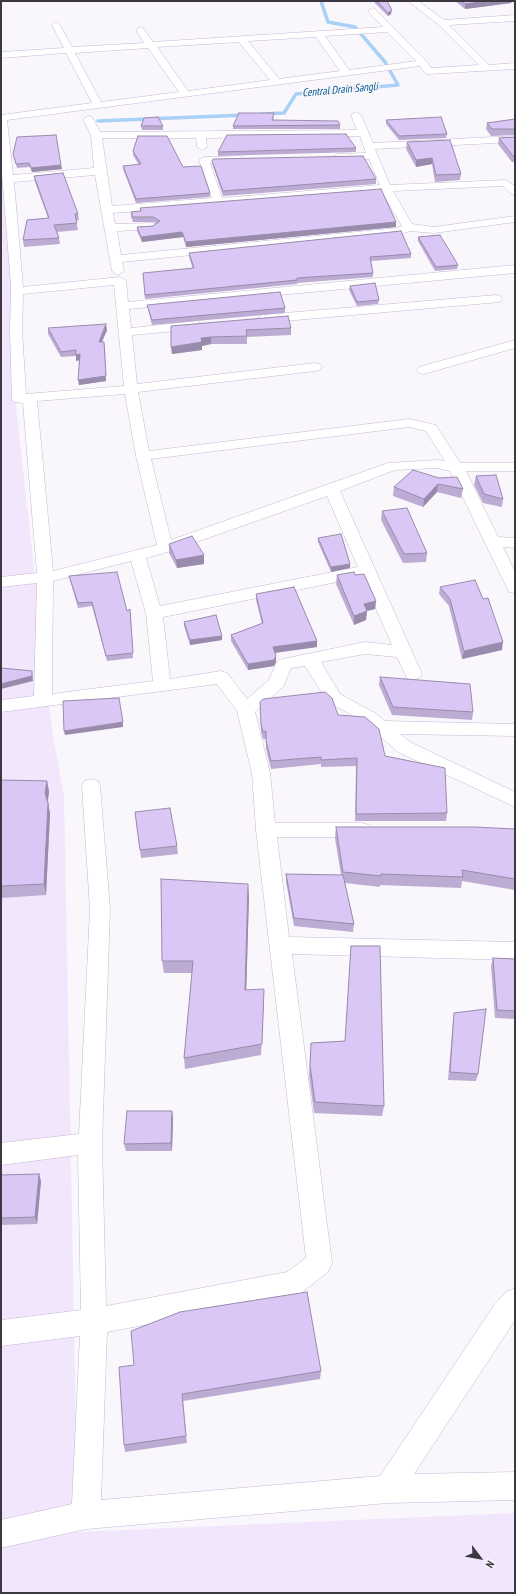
<!DOCTYPE html>
<html>
<head>
<meta charset="utf-8">
<style>
	body { margin:0 }
	#map { position:relative; width:516px; height:1594px; overflow:hidden; background:#f9f6fc; font-family:"PT Sans Narrow",sans-serif }
	canvas { display:block }
	.frame { position:absolute; inset:0; border:2px solid #3d3742; pointer-events:none }
	.north { position:absolute; left:460px; top:1538px; width:40px; height:40px; -webkit-text-stroke:3px #f9f6fc; paint-order:stroke; rotate:122deg; font-size:11px; font-weight:700; line-height:16px; text-align:center; color:#3d3742 }
	.north::after { content:''; display:block; margin:auto; width:14px; height:18px; background:#3d3742; clip-path:polygon(50% 0,100% 100%,50% 72%,0 100%) }
</style>
</head>
<body>
<div id="map">
<canvas width="516" height="1594"></canvas>
<div class="frame"></div>
<div class="north">N</div>
</div>
<script>
const c = document.querySelector('canvas').getContext('2d');
c.lineJoin = 'round';
function paint(path, color) {
  c.fillStyle = color;
  c.fill(path, 'evenodd');
}
function poly(rows) {
  const path = new Path2D();
  for (const r of rows) {
    path.moveTo(r[0], r[1]);
    for (let i = 2; i < r.length; i += 2) path.lineTo(r[i], r[i + 1]);
  }
  return path;
}
function stroke(path, color, width, dash) {
  c.strokeStyle = color;
  c.lineWidth = width;
  c.lineCap = dash ? 'butt' : 'round';
  c.setLineDash(dash || []);
  c.stroke(path);
}
function write(font, color, halo, rows, align = 'center') {
  c.font = font + ' "PT Sans Narrow",sans-serif';
  c.lineWidth = 3;
  c.setLineDash([]);
  c.textBaseline = 'middle';
  c.strokeStyle = halo;
  c.fillStyle = color;
  for (const [text, x, y, turn = 0] of rows) {
    c.save();
    c.translate(x, y);
    c.rotate((+turn || 0) * Math.PI / 180);
    c.textAlign = isNaN(turn) ? turn : align;
    if (halo) c.strokeText(text, 0, 0);
    c.fillText(text, 0, 0);
    c.restore();
  }
}
paint(poly([
	[1,129,16,331,15,398,52,730,64,797,78,1532,515,1513,515,1593,1,1593]
]), '#f1e6fb');
stroke(poly([
	[263,114,284,113,296,94,398,85,385,62,355,27,328,22,321,1],
	[98,121,246,115]
]), '#a8d1f5', 3.5);
const minor = poly([
	[408,1,418,1,444,20,515,15,515,21,449,25,489,65,515,63,515,69,428,74,425,73,420,66,7,120,13,175,94,168,91,135,83,119,88,116,92,117,100,132,357,130,351,115,356,112,361,115,373,143,515,136,515,142,375,149,390,185,506,180,515,186,515,195,511,194,503,186,393,191,412,224,434,227,515,216,515,222,434,233,410,231,400,234,122,262,124,271,118,275,112,271,95,175,14,182,23,287,120,277,126,281,128,302,515,265,515,273,129,309,131,328,197,321,203,325,197,329,132,335,137,384,315,363,320,364,322,367,320,370,315,371,138,392,149,451,409,419,436,425,460,463,515,463,515,471,466,471,498,537,515,538,515,548,503,547,515,572,515,593,509,592,507,588,450,471,437,468,395,470,340,491,422,674,419,678,413,680,407,678,397,657,365,654,321,662,340,694,375,713,385,721,515,724,515,736,400,734,410,742,515,792,515,807,398,752,363,721,328,702,305,666,291,668,283,687,255,712,270,773,275,823,362,823,369,825,372,830,369,835,362,837,277,837,289,937,515,942,515,960,292,954,332,1263,328,1272,301,1293,292,1297,107,1332,101,1500,380,1476,495,1304,506,1292,515,1288,515,1320,414,1474,515,1472,515,1500,388,1503,86,1529,1,1548,1,1520,72,1504,80,1336,1,1346,1,1320,81,1310,78,1155,1,1165,1,1143,79,1134,90,909,82,786,84,781,91,779,98,781,100,786,110,909,102,1143,106,1306,287,1272,306,1258,256,830,252,773,237,711,217,684,1,712,1,700,34,696,37,583,1,587,1,577,37,573,23,403,14,402,12,399,10,331,11,285,1,162,1,115,92,103,66,53,1,58,1,52,64,48,52,25,56,22,60,25,72,47,144,43,136,30,140,27,143,28,153,42,383,27,368,11,372,8,375,9,393,27,426,61,431,68,479,65,439,25,408,1],
	[387,32,416,61,349,70,325,36,387,32],
	[316,37,340,71,279,79,248,41,316,37],
	[239,42,270,80,188,91,157,47,239,42],
	[148,48,179,92,101,102,75,53,148,48],
	[360,136,366,153,338,154,333,157,338,160,369,159,380,185,222,198,210,163,240,162,245,159,240,156,204,157,199,160,212,198,112,206,102,138,196,138,197,147,202,150,207,147,206,138,360,136],
	[382,192,402,226,397,228,121,255,117,231,153,229,159,226,153,223,115,224,113,213,382,192],
	[114,285,124,386,26,394,22,331,23,294,114,285],
	[125,394,136,456,157,545,53,571,37,401,125,394],
	[409,427,426,431,445,461,437,460,388,463,171,540,151,459,409,427],
	[327,496,358,567,160,606,146,558,171,551,327,496],
	[131,561,146,613,153,681,52,694,53,581,131,561],
	[362,577,392,645,365,642,278,660,269,680,247,699,227,673,221,671,170,679,163,617,362,577],
	[496,295,500,296,502,299,500,302,262,323,256,319,262,315,496,295],
	[515,340,515,348,424,374,419,373,417,370,419,367,515,340]
]);
stroke(minor, '#c6b7d3', 1);
paint(minor, '#fff');
paint(poly([
	[373,1,387,1,391,14,388,16],
	[455,1,512,1,511,3,465,9],
	[274,117,273,120,340,125,340,129,233,129,233,126],
	[515,119,515,135,491,136,486,129,487,123],
	[386,120,447,134,446,138,399,140,386,124],
	[141,126,163,126,163,130,142,130],
	[515,137,515,162,512,162,498,144,499,138],
	[407,142,461,174,460,180,435,182,432,164,416,167,406,149],
	[356,148,356,152,218,156,218,152],
	[133,151,183,167,210,193,210,197,136,203,123,169,123,166,139,165,133,155],
	[13,154,61,165,62,169,32,172,30,167,17,168],
	[212,161,376,179,376,184,223,196,213,166],
	[34,176,78,214,79,220,76,220,78,230,57,232,59,238,60,244,24,247,23,240,48,218,35,182],
	[140,208,396,222,396,227,186,247,183,237,142,242,137,231,137,227,153,226,156,223,153,222,133,222,131,217,131,212,140,211],
	[418,237,458,265,457,269,435,271,418,241],
	[189,253,411,254,411,258,371,261,373,273,373,277,297,283,297,284,145,299,143,273,193,269,189,257],
	[350,286,379,300,378,304,357,306,349,290],
	[147,305,285,308,285,313,152,325],
	[171,326,291,328,291,335,247,337,247,344,211,344,202,346,202,350,172,354],
	[48,328,107,330,102,342,105,348,106,381,79,385,79,360,76,361,76,356,61,357,48,334],
	[413,470,463,489,461,498,437,492,423,507,393,496,394,487],
	[476,476,503,499,502,507,483,503,474,485],
	[382,511,427,553,426,562,403,563,381,520],
	[318,538,350,568,331,572,318,542],
	[169,544,204,564,177,568,169,553],
	[337,575,355,575,376,601,375,609,367,611,366,620,354,625,336,584],
	[69,576,127,611,130,609,133,658,107,661,92,606,78,608,70,580],
	[440,587,502,650,462,659,449,606,439,594],
	[256,594,317,641,317,647,275,653,276,662,274,666,248,670,231,641,231,635,262,624,256,600],
	[184,622,222,636,222,640,190,645,184,626],
	[380,677,473,712,472,720,392,715,379,685],
	[260,702,338,715,385,756,447,813,446,821,355,821,356,766,321,767,321,764,271,769,266,749,266,739,263,739,261,732],
	[1,780,47,781,49,792,48,801,50,814,46,895,1,898],
	[135,812,177,846,178,854,141,858],
	[336,827,515,829,515,890,462,881,461,888,380,885,380,887,345,883,354,924,353,932,294,926,286,882,286,874,341,875,335,838],
	[249,896,246,990,264,1000,261,1055,185,1069,184,1058,192,973,164,973,162,961],
	[351,946,384,1106,382,1116,314,1113,309,1076,311,1043,345,1041],
	[493,958,515,959,515,1019,495,1018,491,966],
	[454,1013,478,1074,476,1081,448,1080,453,1021],
	[172,1111,173,1119,172,1151,126,1151,124,1144],
	[1,1175,41,1181,37,1224,1,1225],
	[134,1365,321,1371,320,1379,183,1401,187,1443,125,1452,124,1445]
]), '#bcabd3');
paint(poly([
	[486,1,512,1,511,3,465,9,465,4],
	[392,10,391,14,388,16,388,13],
	[432,158,432,164,416,167,416,160],
	[61,165,62,169,32,172,31,168],
	[396,222,396,227,186,247,186,242],
	[182,232,183,237,142,242,141,237],
	[106,324,107,330,99,348,99,342],
	[211,337,211,344,202,346,202,350,172,354,171,347,201,338],
	[104,342,106,381,79,385,78,380],
	[80,354,80,360,76,361,76,355],
	[438,484,437,492,423,507,424,499],
	[204,555,204,564,177,568,176,560],
	[350,564,350,568,331,572,331,567],
	[376,601,375,609,367,611,366,620,354,625,354,616,364,604],
	[222,636,222,640,190,645,190,640],
	[317,641,317,647,273,653,273,647],
	[503,642,502,650,462,659,464,651],
	[276,656,276,662,274,666,248,670,248,664],
	[32,671,33,681,1,689,1,684],
	[123,722,123,727,65,735,64,731],
	[47,781,49,792,47,804,45,793],
	[48,803,50,814,46,895,44,884],
	[248,884,249,896,246,1001,245,990],
	[172,1111,173,1119,172,1151,171,1143],
	[39,1174,41,1181,37,1224,35,1217]
]), '#998bac');
const building = poly([
	[377,1,387,1,392,10,388,13,377,1],
	[462,1,486,1,465,4,462,1],
	[239,113,274,113,272,120,338,121,340,125,233,126,239,113],
	[158,117,163,126,141,126,144,118,158,117],
	[441,117,447,134,399,136,386,120,441,117],
	[515,119,515,129,492,129,487,123,515,119],
	[346,134,356,148,218,152,227,135,346,134],
	[56,135,61,165,31,168,29,163,16,164,13,154,17,137,56,135],
	[138,136,167,136,183,167,201,166,210,193,136,199,123,166,141,164,133,151,138,136],
	[515,137,515,156,513,156,499,138,515,137],
	[450,140,461,174,436,175,432,158,416,160,407,142,450,140],
	[363,156,376,179,223,191,212,161,213,159,363,156],
	[63,173,78,214,75,214,77,223,54,225,59,238,23,240,27,220,49,218,34,176,63,173],
	[381,189,396,222,186,242,182,232,141,237,137,227,153,226,160,221,153,217,133,217,131,212,141,211,140,208,381,189],
	[401,231,411,254,370,257,373,273,297,278,297,280,145,295,143,273,194,268,189,253,401,231],
	[440,235,458,265,436,267,418,237,440,235],
	[375,283,379,300,357,302,350,286,375,283],
	[280,292,285,308,152,320,147,305,280,292],
	[288,316,291,328,246,330,247,336,211,337,201,338,202,342,171,347,171,326,288,316],
	[106,324,99,342,104,342,106,376,78,380,80,354,76,355,76,350,61,352,48,328,106,324],
	[413,470,439,478,457,477,463,489,438,484,424,499,394,487,413,470],
	[496,475,503,499,484,494,476,476,496,475],
	[407,508,427,553,404,554,382,511,407,508],
	[341,534,350,564,331,567,318,538,341,534],
	[192,536,204,555,176,560,169,544,192,536],
	[117,572,127,611,130,609,133,653,106,656,92,602,78,603,69,576,117,572],
	[354,572,355,575,364,574,376,601,364,604,367,611,354,616,337,575,354,572],
	[475,580,483,599,488,598,503,642,464,651,450,599,440,587,475,580],
	[294,587,317,641,273,647,276,656,274,660,248,664,231,635,263,623,256,594,294,587],
	[216,615,222,636,190,640,184,622,216,615],
	[1,668,32,671,32,676,1,684,1,668],
	[380,677,470,684,473,712,393,707,380,677],
	[325,692,332,698,338,715,365,717,379,729,385,756,445,768,447,813,356,814,357,758,321,760,321,757,271,761,266,741,266,731,263,732,261,724,260,702,263,699,325,692],
	[119,698,123,722,64,731,63,701,119,698],
	[1,780,47,781,45,793,48,803,44,884,1,886,1,780],
	[170,808,177,846,140,850,135,812,170,808],
	[336,827,475,827,515,829,515,879,462,870,463,877,381,874,381,876,343,872,336,827],
	[286,874,343,875,354,924,294,918,286,874],
	[161,879,248,884,245,990,264,989,262,1044,184,1058,193,961,162,961,161,879],
	[351,946,380,946,384,1106,315,1102,310,1065,311,1043,345,1041,351,946],
	[493,958,515,959,515,1011,497,1010,493,958],
	[486,1009,478,1074,450,1072,454,1013,486,1009],
	[127,1111,172,1111,171,1143,124,1144,127,1111],
	[39,1174,35,1217,1,1218,1,1175,39,1174],
	[307,1292,321,1371,182,1394,186,1436,124,1445,119,1367,134,1365,131,1331,180,1312,307,1292]
]);
paint(building, '#dbc7f5');
stroke(building, '#998bac', 1);
write('italic 11px', '#00598e', '#f9f6fc', [
	["Central Drain Sangli",340,90,-5]
]);
</script>
</body>
</html>
